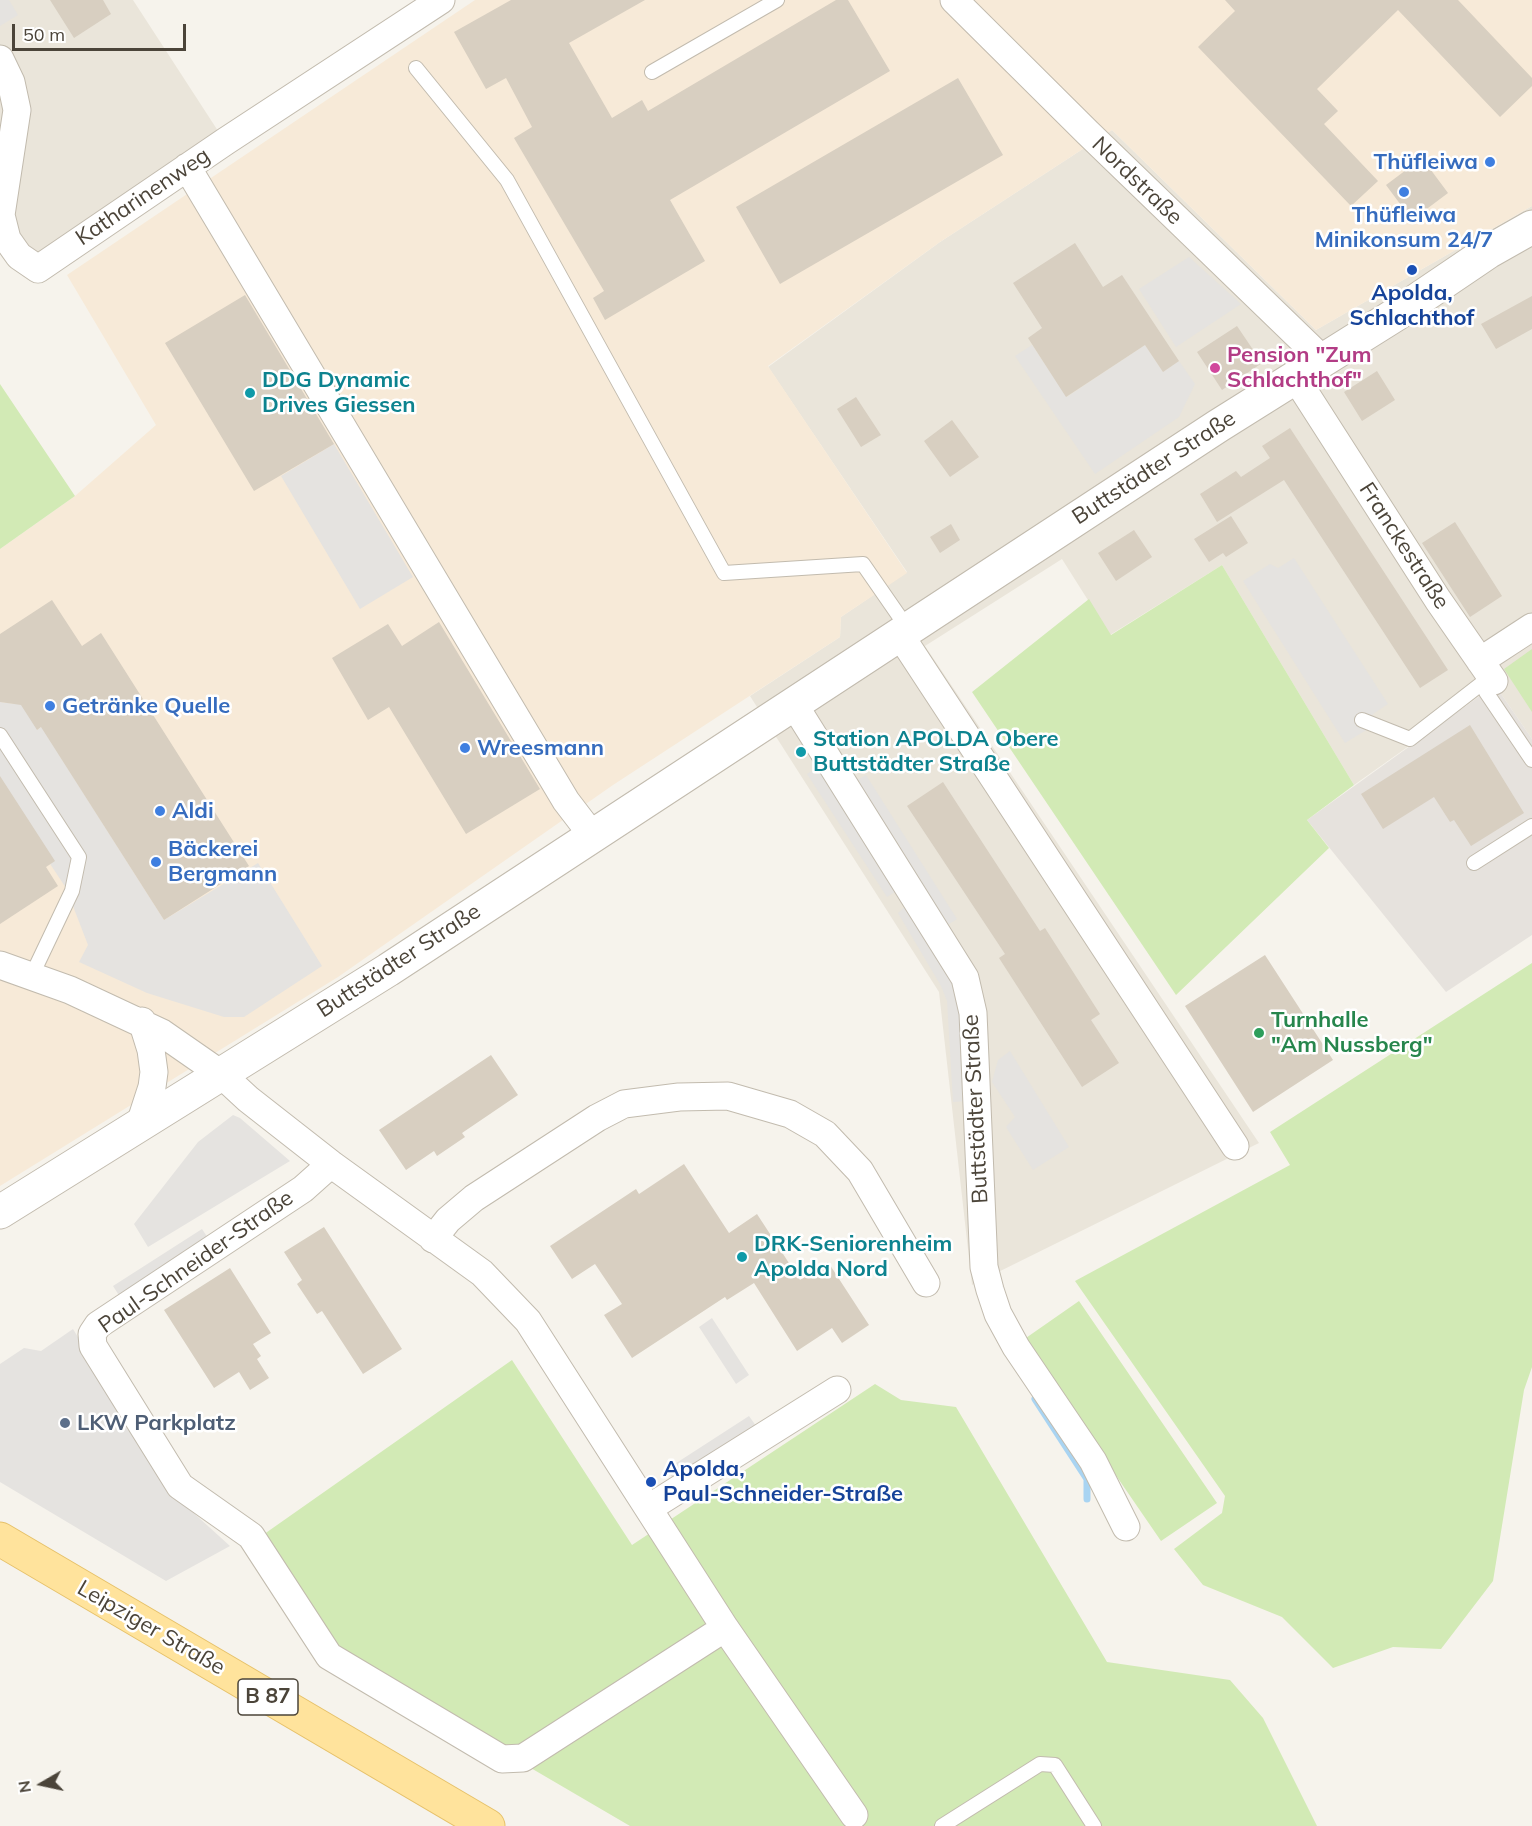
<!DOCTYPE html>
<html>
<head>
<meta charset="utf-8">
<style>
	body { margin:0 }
	#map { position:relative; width:1532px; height:1826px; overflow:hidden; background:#f6f3ec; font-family:Mulish,sans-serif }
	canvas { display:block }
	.north { position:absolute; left:12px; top:1754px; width:60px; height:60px; -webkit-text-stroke:4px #fff; paint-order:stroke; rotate:261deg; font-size:16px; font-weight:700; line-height:24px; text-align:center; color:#4b4439 }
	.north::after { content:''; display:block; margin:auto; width:21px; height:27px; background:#4b4439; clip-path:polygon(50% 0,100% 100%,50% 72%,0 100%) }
	.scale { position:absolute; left:12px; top:24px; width:174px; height:27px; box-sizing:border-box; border:3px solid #4b4439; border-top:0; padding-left:8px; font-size:18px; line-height:21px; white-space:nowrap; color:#4b4439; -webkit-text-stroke:4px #fff; paint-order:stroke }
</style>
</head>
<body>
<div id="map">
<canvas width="1532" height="1826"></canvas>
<div class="north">N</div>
<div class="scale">50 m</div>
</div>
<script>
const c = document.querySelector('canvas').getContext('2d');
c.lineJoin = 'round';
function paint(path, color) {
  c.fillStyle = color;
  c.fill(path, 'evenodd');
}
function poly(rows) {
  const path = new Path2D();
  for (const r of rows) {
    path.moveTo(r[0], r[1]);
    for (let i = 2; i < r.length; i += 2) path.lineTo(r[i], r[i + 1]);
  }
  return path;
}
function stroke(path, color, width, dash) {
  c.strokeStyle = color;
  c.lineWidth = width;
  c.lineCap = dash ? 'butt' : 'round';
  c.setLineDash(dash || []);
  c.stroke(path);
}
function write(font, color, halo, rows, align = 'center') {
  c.font = font + ' Mulish,sans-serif';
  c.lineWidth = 5;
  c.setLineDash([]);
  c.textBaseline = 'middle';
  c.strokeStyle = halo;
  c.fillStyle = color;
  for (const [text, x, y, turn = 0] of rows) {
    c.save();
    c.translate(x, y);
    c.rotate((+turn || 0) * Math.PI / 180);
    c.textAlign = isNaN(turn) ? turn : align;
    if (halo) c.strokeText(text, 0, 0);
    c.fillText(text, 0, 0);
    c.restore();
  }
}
paint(poly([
	[0,0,133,0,220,134,19,272,0,241],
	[1112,130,1316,330,1532,206,1532,739,1495,685,1354,785,1222,565,1110,635,1062,559,925,646,1259,1143,972,1285,939,992,750,696,840,637,841,617,907,572,768,367,940,242]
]), '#eae5da');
paint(poly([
	[475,0,1532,0,1532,206,1316,330,1112,130,940,242,768,366,907,573,841,617,840,637,613,785,338,977,0,1186,0,549,75,496,156,425,67,275]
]), '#f7ead8');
paint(poly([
	[1495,685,1532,739,1532,935,1446,992,1307,820]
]), '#e6e2dd');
paint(poly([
	[0,384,75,496,0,549],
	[1222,565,1354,785,1307,820,1329,848,1176,995,972,692,1089,599,1111,635],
	[1532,649,1532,712,1504,669],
	[1532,963,1532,1367,1524,1390,1493,1581,1441,1649,1393,1647,1333,1668,1282,1617,1203,1585,1174,1549,1222,1513,1225,1496,1075,1281,1290,1165,1270,1132],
	[1079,1301,1217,1503,1161,1541,1023,1340],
	[512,1360,632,1545,875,1384,901,1400,956,1407,1107,1662,1230,1680,1263,1718,1317,1826,630,1826,341,1657,260,1537]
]), '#d2eab5');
paint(poly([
	[0,0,9,0,18,15,0,26],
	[1189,257,1241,304,1176,347,1139,289],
	[1032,345,1067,397,1145,345,1163,372,1179,361,1195,384,1179,417,1095,474,1015,356],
	[334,444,413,577,360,609,281,476],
	[1294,558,1388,704,1373,714,1368,729,1345,743,1243,581,1270,564,1278,568],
	[32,694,37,730,49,722,58,753,164,920,258,863,322,966,244,1017,224,1017,147,993,79,962,88,945,66,888,0,788,0,702,15,704],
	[818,767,898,890,887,897,807,774],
	[866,775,957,919,946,926,854,782],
	[907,905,954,981,959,996,968,1101,953,1102,947,1001,941,986,898,913],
	[1010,1051,1069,1147,1033,1170,1006,1127,1015,1117,992,1082,998,1060],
	[233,1115,240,1118,290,1161,148,1247,134,1224,198,1142],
	[202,1229,210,1241,122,1300,113,1286],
	[712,1318,749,1375,736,1384,699,1327],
	[73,1329,176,1497,230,1546,166,1581,0,1482,0,1364,24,1348,41,1351],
	[749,1416,759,1430,676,1484,667,1469]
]), '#e5e3e0');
stroke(poly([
	[1035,1399,1087,1479,1087,1499]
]), '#a9d4f2', 7);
paint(poly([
	[50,0,103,0,111,14,74,38],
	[511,0,645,0,569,43,612,118,642,100,648,111,836,0,848,0,890,71,670,200,705,261,605,320,593,298,604,291,514,138,532,127,506,78,486,89,454,32],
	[1225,0,1458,0,1532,78,1532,86,1500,117,1398,10,1317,89,1338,111,1324,124,1378,181,1351,206,1198,47,1235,11],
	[958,78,1003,155,780,284,736,207],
	[1422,158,1448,193,1412,220,1386,185],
	[1075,243,1103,287,1122,275,1179,361,1163,372,1145,345,1066,397,1028,338,1042,328,1013,283],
	[245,295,334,444,254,491,165,343],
	[1532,296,1532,329,1496,349,1481,324],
	[1237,326,1262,363,1222,390,1197,352],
	[1377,371,1395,400,1362,421,1344,392],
	[856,397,881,435,861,447,837,409],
	[952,420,979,457,950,477,924,441],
	[1290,428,1448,670,1420,688,1284,480,1217,522,1200,494,1236,471,1241,477,1270,458,1262,446],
	[1231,516,1248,543,1226,557,1223,553,1209,562,1194,539],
	[1455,522,1502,596,1470,617,1422,543],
	[951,524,960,540,940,553,930,537],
	[1134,530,1152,557,1116,581,1098,553],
	[52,600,82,646,101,633,249,866,164,920,41,727,37,730,21,705,0,702,0,634],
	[439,622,540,789,466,834,389,707,368,720,332,658,388,624,402,646],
	[1470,725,1524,813,1471,846,1454,820,1450,822,1434,797,1383,829,1361,794],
	[0,776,55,861,46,867,58,886,0,924],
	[943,782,1040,931,1045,928,1100,1014,1091,1020,1119,1063,1082,1087,999,958,1005,954,907,806],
	[1265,955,1333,1060,1253,1112,1185,1006],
	[491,1055,518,1095,462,1133,465,1137,437,1156,434,1151,406,1170,379,1130],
	[684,1164,729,1233,757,1214,800,1280,828,1262,869,1325,842,1343,832,1328,797,1351,754,1283,727,1300,725,1297,632,1358,604,1315,622,1304,595,1264,572,1279,550,1246,636,1189,639,1194],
	[324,1227,402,1349,363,1374,322,1311,317,1314,297,1284,302,1280,284,1252],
	[230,1268,271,1333,253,1344,261,1356,257,1359,269,1378,250,1390,239,1372,214,1388,164,1310]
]), '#d8cfc1');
const service = poly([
	[416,68,507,180,724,573,863,564,908,629],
	[652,72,777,0],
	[1490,677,1486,692,1532,760],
	[1362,720,1410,739,1490,677],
	[0,735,79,857,72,891,32,975],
	[1474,863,1532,826],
	[942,1826,1040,1764,1055,1765,1094,1826]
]);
const minor = poly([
	[954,0,1088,133,1323,360],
	[0,59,11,82,17,110,1,215,7,239,19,256,38,269,226,141,441,0],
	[187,167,566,801,592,835],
	[1295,377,1438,600,1494,681],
	[900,635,1235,1146],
	[1480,661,1532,627],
	[793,703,965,978,973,1013,984,1267,990,1290,998,1314,1016,1347,1093,1461,1126,1527],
	[0,965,70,990,162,1033,221,1074,248,1099,331,1164,482,1273,528,1321,725,1628,854,1815],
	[140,1124,152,1087,154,1072,151,1050,142,1021],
	[331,1164,303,1189,98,1325,92,1334,93,1346,180,1486,251,1536,329,1656,502,1759,523,1758,725,1628],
	[433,1239,448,1220,474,1198,597,1118,624,1104,679,1097,728,1096,790,1114,825,1134,860,1171,926,1283],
	[649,1508,837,1390]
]);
const tertiary = poly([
	[0,1212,388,970,1218,426,1395,315,1488,252,1532,227]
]);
const primary = poly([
	[0,1539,488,1826]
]);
stroke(service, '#c2bbae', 16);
stroke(minor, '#c2bbae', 29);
stroke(tertiary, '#c2bbae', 35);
stroke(primary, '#e6c16a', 35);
stroke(service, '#fff', 14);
stroke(minor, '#fff', 27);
stroke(tertiary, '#fff', 33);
stroke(primary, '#ffe39c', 33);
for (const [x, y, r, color] of [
	[1490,162,6,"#3f7fe0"],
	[1404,192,6,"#3f7fe0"],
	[1412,270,6,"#1a4fb4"],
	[1215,368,6,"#d1479c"],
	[250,393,6,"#0f9aa8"],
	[50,706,6,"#3f7fe0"],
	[465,748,6,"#3f7fe0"],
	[801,752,6,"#0f9aa8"],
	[160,811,6,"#3f7fe0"],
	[156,862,6,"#3f7fe0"],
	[1259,1033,6,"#2e9e5b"],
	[742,1257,6,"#0f9aa8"],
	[65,1423,6,"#5c6f8a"],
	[651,1482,6,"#1a4fb4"]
]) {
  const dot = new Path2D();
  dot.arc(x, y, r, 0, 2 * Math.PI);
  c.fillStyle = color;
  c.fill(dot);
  stroke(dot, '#fff', 2);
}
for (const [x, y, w] of [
	[268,1697,60]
]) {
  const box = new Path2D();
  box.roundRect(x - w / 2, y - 18, w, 36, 4.5);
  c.fillStyle = '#fff';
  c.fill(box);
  stroke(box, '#4b4439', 1.5);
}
write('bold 21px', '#4b4439', null, [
	["B 87",268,1697]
]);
write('bold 22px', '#366cbe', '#fff', [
	["Thüfleiwa",1478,162,"right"],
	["Thüfleiwa",1404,215,"center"],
	["Minikonsum 24/7",1404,240,"center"],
	["Getränke Quelle",62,706],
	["Wreesmann",477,748],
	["Aldi",172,811],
	["Bäckerei",168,849],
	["Bergmann",168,874]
], 'left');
write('22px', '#4b4439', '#fff', [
	["Nordstraße",1137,181,44],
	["Katharinenweg",143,197,-34],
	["Buttstädter Straße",1154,468,-33],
	["Franckestraße",1404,546,57],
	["Buttstädter Straße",399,961,-33],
	["Buttstädter Straße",976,1109,-93],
	["Paul-Schneider-Straße",196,1262,-35],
	["Leipziger Straße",151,1628,30]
]);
write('bold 22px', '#164399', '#fff', [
	["Apolda,",1412,293],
	["Schlachthof",1412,318],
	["Apolda,",663,1469,"left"],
	["Paul-Schneider-Straße",663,1494,"left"]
]);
write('bold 22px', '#b23c85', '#fff', [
	["Pension \"Zum",1227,355],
	["Schlachthof\"",1227,380]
], 'left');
write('bold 22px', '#0d838f', '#fff', [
	["DDG Dynamic",262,380],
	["Drives Giessen",262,405],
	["Station APOLDA Obere",813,739],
	["Buttstädter Straße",813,764],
	["DRK-Seniorenheim",754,1244],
	["Apolda Nord",754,1269]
], 'left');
write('bold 22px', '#27864d', '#fff', [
	["Turnhalle",1271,1020],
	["\"Am Nussberg\"",1271,1045]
], 'left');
write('bold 22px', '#4e5e75', '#fff', [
	["LKW Parkplatz",77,1423]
], 'left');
</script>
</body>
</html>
